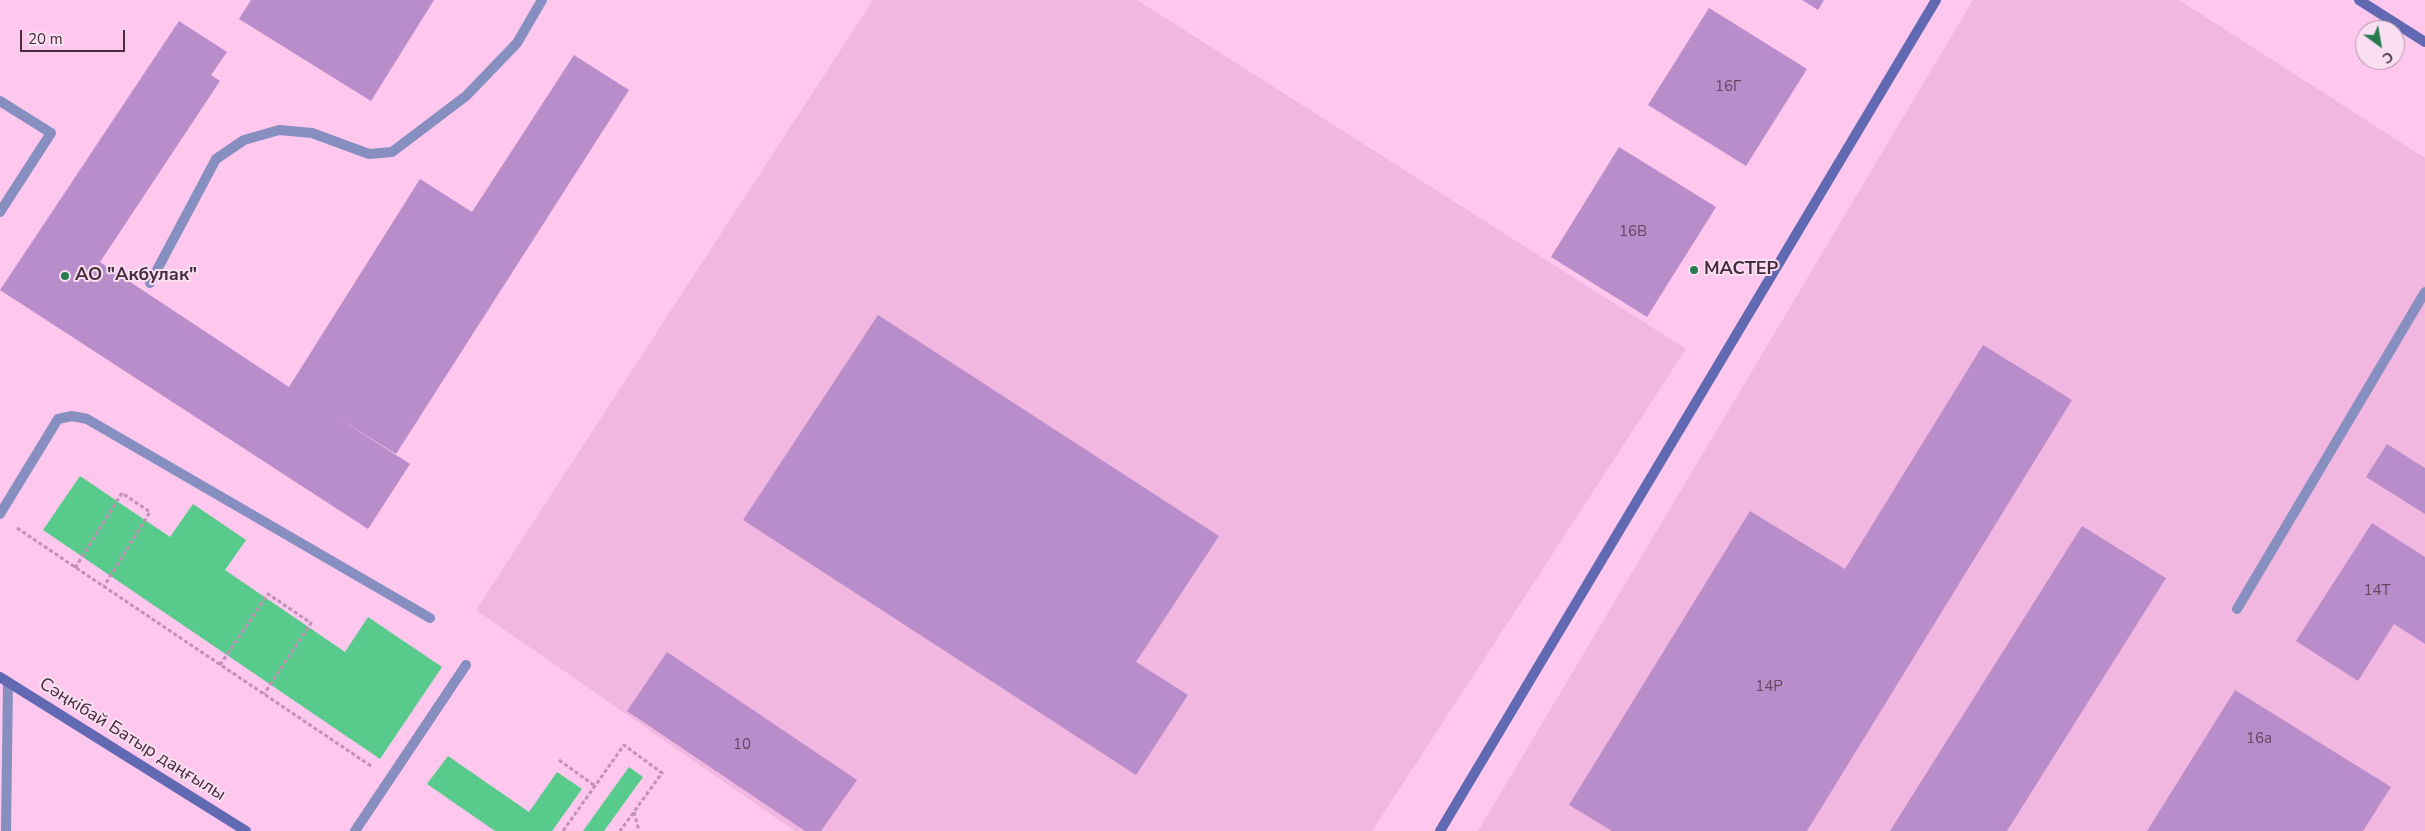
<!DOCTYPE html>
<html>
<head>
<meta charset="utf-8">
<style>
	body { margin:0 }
	#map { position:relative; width:2425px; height:831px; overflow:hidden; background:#fdc7ee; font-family:"Nunito Sans",sans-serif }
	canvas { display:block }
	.north { position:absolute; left:2355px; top:20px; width:50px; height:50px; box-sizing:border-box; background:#fadef1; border:1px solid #b297aa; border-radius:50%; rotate:148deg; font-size:14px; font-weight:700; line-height:20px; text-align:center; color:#472d40 }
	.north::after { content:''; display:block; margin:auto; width:18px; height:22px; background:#267c50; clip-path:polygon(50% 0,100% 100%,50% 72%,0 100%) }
	.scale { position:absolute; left:20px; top:30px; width:105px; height:22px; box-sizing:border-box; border:2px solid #472d40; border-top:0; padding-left:6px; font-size:15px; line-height:18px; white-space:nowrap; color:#472d40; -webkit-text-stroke:4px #fadef1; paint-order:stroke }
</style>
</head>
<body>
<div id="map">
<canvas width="2425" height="831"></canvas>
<div class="north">С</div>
<div class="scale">20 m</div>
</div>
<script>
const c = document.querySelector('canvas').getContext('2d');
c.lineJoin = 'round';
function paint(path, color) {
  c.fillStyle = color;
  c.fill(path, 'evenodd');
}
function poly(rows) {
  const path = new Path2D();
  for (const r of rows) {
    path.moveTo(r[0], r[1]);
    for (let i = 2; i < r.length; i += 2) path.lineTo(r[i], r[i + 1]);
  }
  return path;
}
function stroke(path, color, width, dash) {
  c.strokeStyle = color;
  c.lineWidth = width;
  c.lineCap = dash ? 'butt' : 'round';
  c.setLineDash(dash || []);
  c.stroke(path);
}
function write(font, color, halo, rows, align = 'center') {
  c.font = font + ' "Nunito Sans",sans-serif';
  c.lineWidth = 4;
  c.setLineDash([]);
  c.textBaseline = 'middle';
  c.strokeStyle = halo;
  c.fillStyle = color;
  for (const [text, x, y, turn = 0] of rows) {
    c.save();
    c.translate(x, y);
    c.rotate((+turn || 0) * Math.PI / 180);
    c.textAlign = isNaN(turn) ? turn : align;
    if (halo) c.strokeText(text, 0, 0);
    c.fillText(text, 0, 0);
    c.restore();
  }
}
paint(poly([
	[873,0,1137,0,1686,349,1372,831,795,831,476,610],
	[1973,0,2179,0,2425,158,2425,831,1478,831]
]), '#f1b7e1');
paint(poly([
	[80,476,170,537,193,504,246,540,225,570,345,652,368,617,442,667,380,759,43,530],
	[448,756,529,812,557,772,582,789,552,831,495,831,427,784],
	[629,767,643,777,604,831,583,831]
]), '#58ca8c');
paint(poly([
	[251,0,434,0,371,101,239,19],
	[1802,0,1824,0,1818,10],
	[1709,8,1807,69,1746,166,1648,105],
	[179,21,227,52,211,75,220,81,100,262,289,387,420,179,472,212,574,55,629,90,396,454,332,414,410,464,368,529,0,290],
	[1619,147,1716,207,1647,317,1551,257],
	[878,315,1219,536,1136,662,1188,695,1136,775,743,520],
	[1983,345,2072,400,1807,831,1612,831,1569,805,1750,511,1845,569],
	[2387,444,2425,468,2425,514,2366,477],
	[2372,523,2425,557,2425,644,2394,624,2358,681,2296,641],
	[2082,526,2166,578,2007,831,1890,831],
	[667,652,857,780,821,831,805,831,627,711],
	[2235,690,2391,787,2363,831,2147,831]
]), '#b98dca');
stroke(poly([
	[17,528,371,766],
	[75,568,122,493,150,512,104,586],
	[220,665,268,594,311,623,264,694],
	[559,760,595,786],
	[634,812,639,831],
	[563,831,624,745,662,773,620,831]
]), '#c093b4', 3, [4, 2.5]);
stroke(poly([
	[0,101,51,133,0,212],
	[150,283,216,159,244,140,279,130,312,133,369,154,392,152,466,96,517,43,542,0],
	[0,514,58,419,72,416,87,419,430,618],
	[2237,609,2425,292],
	[6,831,8,683],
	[355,831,466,665]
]), '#878fc0', 10);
stroke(poly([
	[2359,0,2425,42],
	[0,677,246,831],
	[1440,831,1936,0]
]), '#6069b1', 10);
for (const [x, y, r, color] of [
	[1694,270,5,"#267c50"],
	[65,276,5,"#267c50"]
]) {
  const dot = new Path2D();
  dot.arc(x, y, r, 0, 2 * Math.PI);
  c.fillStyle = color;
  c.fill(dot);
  stroke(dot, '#fadef1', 2);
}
write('15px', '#644562', null, [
	["16Г",1728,87],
	["16В",1633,232],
	["14Т",2377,591],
	["14Р",1769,687],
	["16а",2259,739],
	["10",742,745]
]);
write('bold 18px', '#472d40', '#fadef1', [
	["МАСТЕР",1704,270],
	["АО \"Акбулак\"",75,276]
], 'left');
write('18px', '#472d40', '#fadef1', [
	["Сәңкібай Батыр даңғылы",132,740,32]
]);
</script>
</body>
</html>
